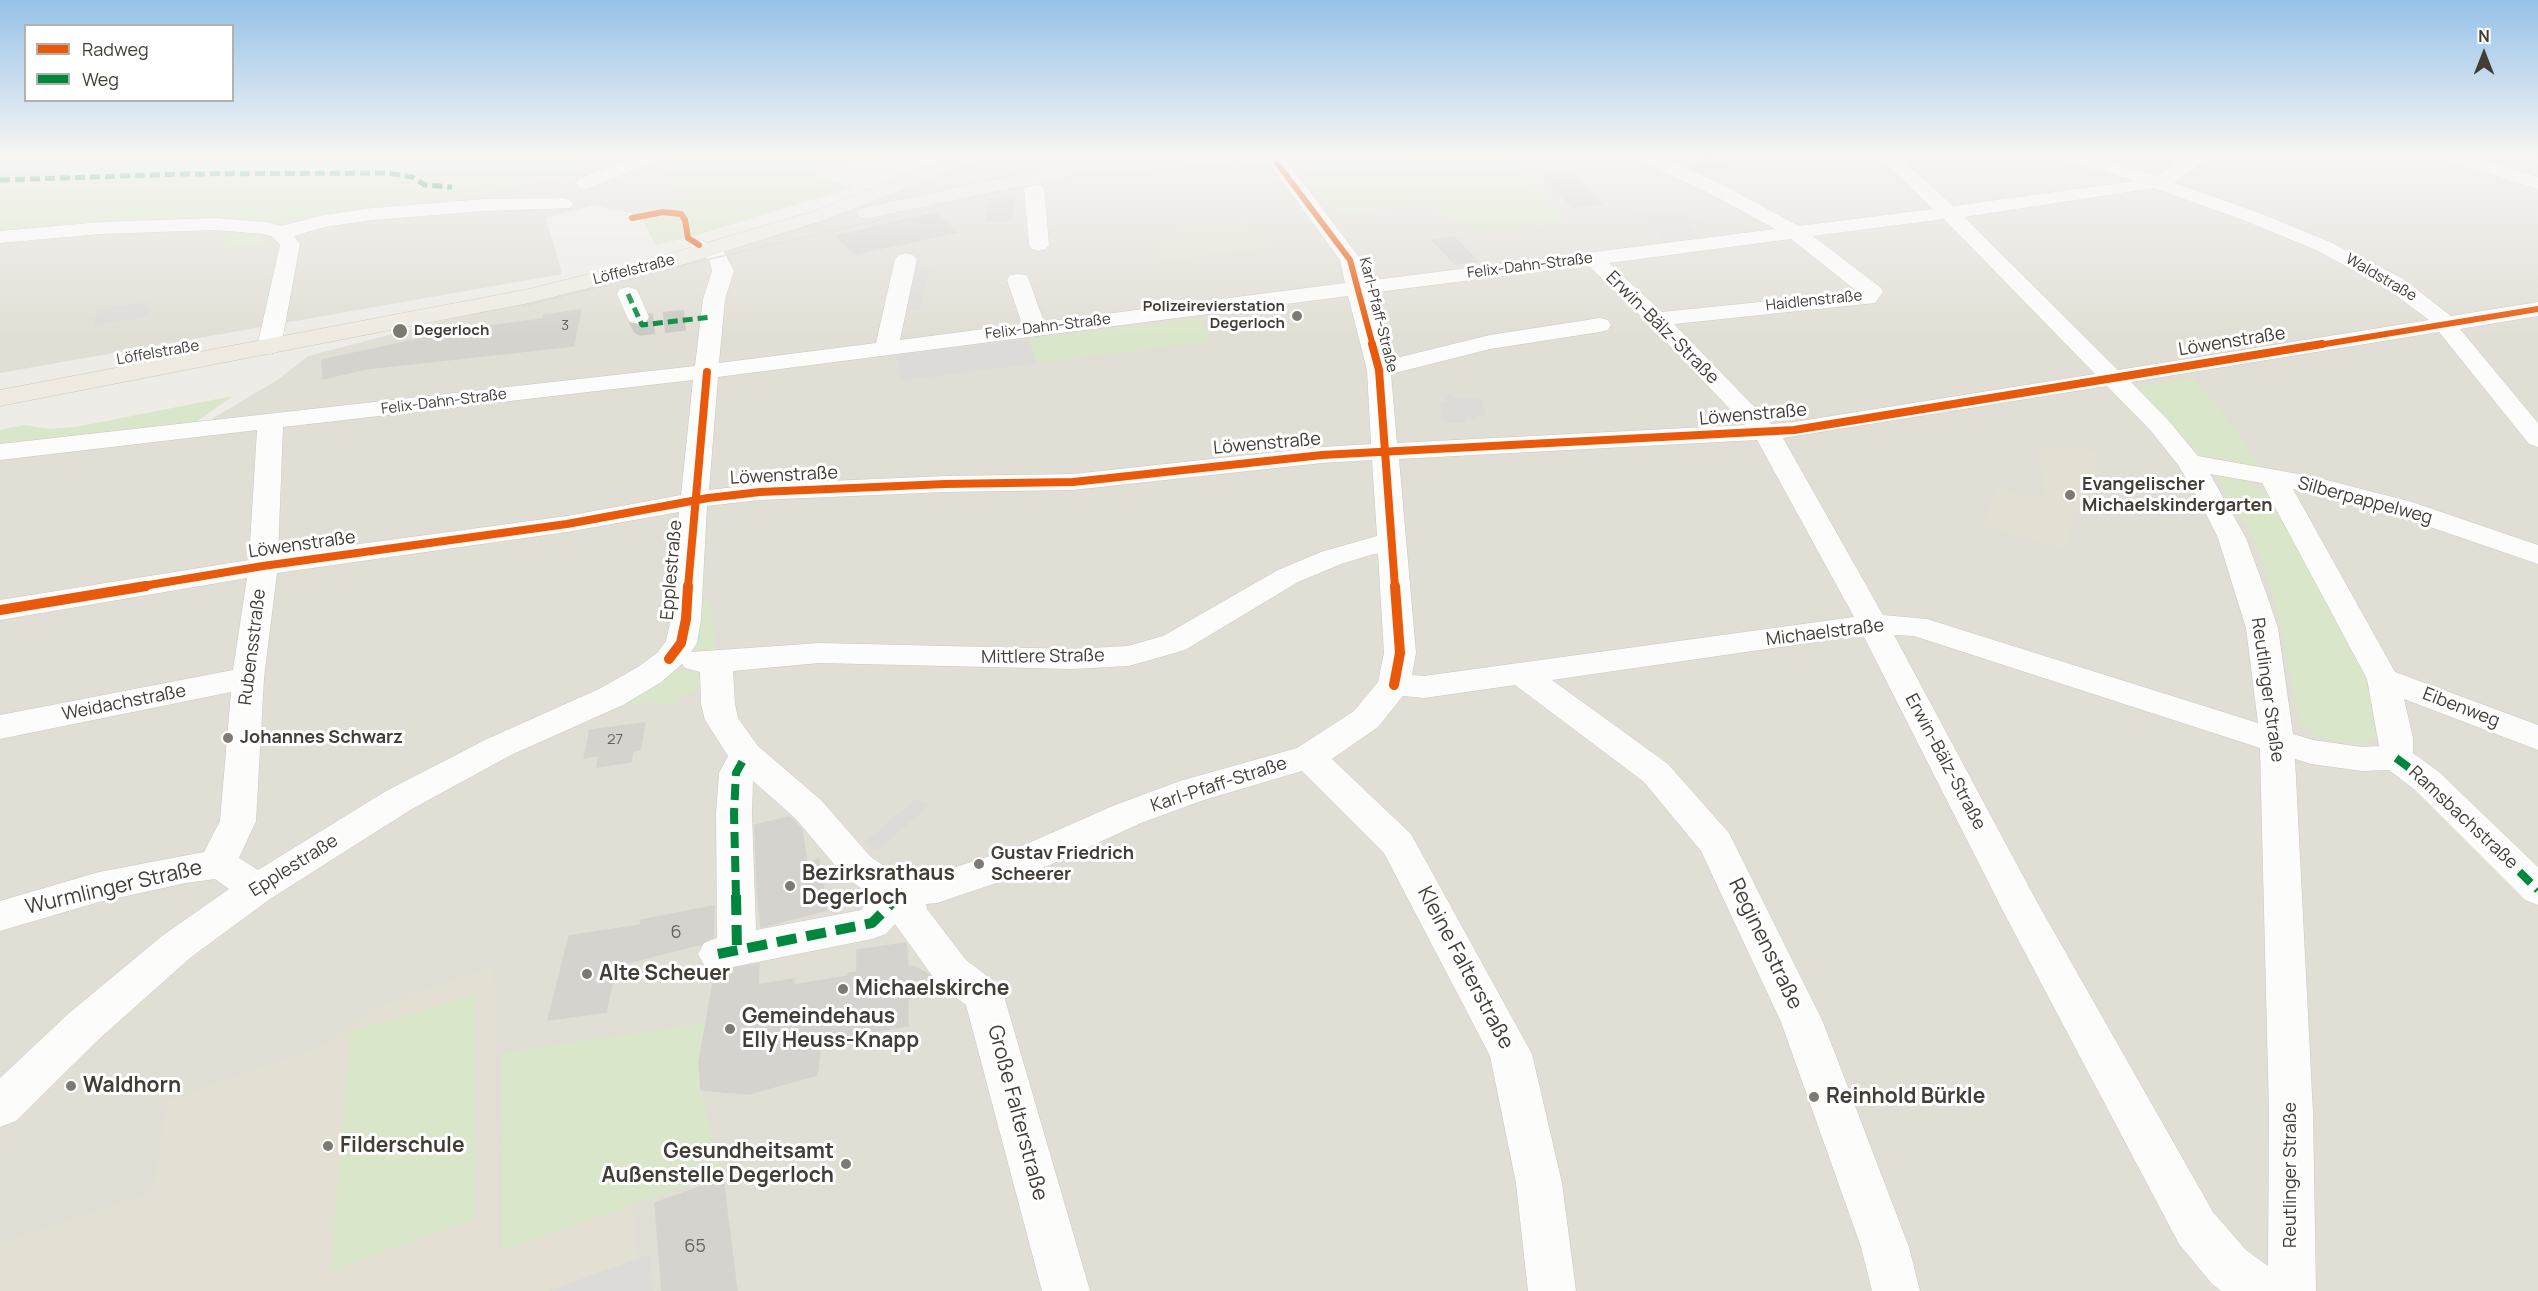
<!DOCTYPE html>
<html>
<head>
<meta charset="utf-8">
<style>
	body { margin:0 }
	#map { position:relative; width:2538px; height:1291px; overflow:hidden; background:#edece7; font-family:Manrope,sans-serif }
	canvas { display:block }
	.legend { position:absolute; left:24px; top:24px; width:210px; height:78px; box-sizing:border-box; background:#fff; border:2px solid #b3b1ae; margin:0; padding:8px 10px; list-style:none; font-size:18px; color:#423d35 }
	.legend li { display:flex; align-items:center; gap:12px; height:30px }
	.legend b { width:30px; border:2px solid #b3b1ae }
	.north { position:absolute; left:2454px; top:24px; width:60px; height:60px; -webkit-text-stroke:4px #fff; paint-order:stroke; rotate:0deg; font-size:16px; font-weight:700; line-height:24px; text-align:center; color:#423d35 }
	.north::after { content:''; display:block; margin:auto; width:21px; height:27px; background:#423d35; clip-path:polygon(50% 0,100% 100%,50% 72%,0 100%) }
</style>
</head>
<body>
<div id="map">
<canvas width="2538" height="1291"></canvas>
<ul class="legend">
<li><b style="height:8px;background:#e8590c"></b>Radweg</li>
<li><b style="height:8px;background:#00873e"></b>Weg</li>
</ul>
<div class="north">N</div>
</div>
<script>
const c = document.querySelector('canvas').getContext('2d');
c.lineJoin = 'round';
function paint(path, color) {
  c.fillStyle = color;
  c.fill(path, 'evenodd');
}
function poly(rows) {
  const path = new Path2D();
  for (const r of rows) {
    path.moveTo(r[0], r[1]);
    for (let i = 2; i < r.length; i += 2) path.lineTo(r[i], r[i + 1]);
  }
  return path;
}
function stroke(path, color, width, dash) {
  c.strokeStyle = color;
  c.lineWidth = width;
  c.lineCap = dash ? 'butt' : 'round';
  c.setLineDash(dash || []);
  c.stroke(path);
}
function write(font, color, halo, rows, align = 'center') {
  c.font = font + ' Manrope,sans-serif';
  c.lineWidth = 6;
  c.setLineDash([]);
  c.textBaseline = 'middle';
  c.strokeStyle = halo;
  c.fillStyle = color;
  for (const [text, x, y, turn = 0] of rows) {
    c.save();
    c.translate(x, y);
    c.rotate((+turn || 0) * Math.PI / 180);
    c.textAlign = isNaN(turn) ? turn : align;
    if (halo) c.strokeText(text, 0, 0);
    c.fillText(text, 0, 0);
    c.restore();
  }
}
paint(poly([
	[576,156,684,156,660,165,689,200,631,213,593,205,546,218,562,274,0,373,0,235,214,220,280,223,412,200,473,194,578,171],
	[988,156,2538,156,2538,1291,0,1291,0,457,200,426,279,379,308,356,677,260,902,190]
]), '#e1ded5');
paint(poly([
	[1247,221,1253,231,1262,230,1273,247,1164,260,1154,241,1178,238,1175,230],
	[2038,445,2096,451,2094,510,2076,506,2066,550,1984,525,1996,488,2046,500],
	[494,966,498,1253,633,1205,637,1258,548,1291,0,1291,0,1243,153,1192,167,1101,329,1043,371,1009]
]), '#e4dfd3');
paint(poly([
	[0,156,576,156,579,171,473,194,412,200,280,223,214,220,0,235],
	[684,156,877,156,834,166,813,176,854,187,694,236,655,245,643,220,631,213,689,200,659,165],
	[1449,156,1506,156,1564,221,1525,227,1473,229,1446,216,1432,202,1338,214,1299,168],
	[229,230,258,235,267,243,220,249],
	[1201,318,1212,341,1036,363,1029,339],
	[2194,378,2233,426,2260,468,2202,455,2134,387],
	[233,396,196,422,0,445,0,430,24,425,49,429,76,427],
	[2216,476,2230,476,2247,481,2276,500,2363,664,2378,736,2365,744,2337,742,2315,735,2300,723,2274,598,2252,535],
	[709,599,716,647,714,651,694,652,692,649,700,626,702,601],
	[685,670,702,673,700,683,695,691,678,698,677,702,653,705,654,701,621,706,619,712,608,714,604,709,665,676],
	[475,994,475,1219,331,1270,350,1032],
	[706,1023,699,1062,701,1090,722,1174,502,1250,502,1053]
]), '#dae6c9');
paint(poly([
	[1677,208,1699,224,1687,226,1700,237,1666,242,1632,213],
	[930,267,919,310,905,310,916,268],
	[147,302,149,316,93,325,98,309],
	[1029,339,1036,363,901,381,897,355],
	[1444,394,1452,394,1453,398,1480,397,1486,415,1475,415,1476,419,1466,419,1466,423,1444,423,1440,402,1446,402],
	[916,799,929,805,877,851,865,842],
	[650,1255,653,1291,549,1291,646,1256]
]), '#dcdbd7');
const building = poly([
	[1706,156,1713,156,1735,172,1705,174,1694,169,1706,156],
	[1572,174,1603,204,1572,207,1543,177,1572,174],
	[989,200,1014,200,1011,220,986,221,989,200],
	[935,213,958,232,854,254,837,236,935,213],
	[1454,237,1477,261,1455,264,1432,240,1454,237],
	[581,310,573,346,365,369,323,379,322,360,466,329,543,319,544,315,581,310],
	[645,723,640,750,633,751,631,762,597,767,599,755,584,758,590,730,645,723],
	[790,817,802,830,807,863,819,859,827,910,761,927,757,887,755,825,790,817],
	[714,906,713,937,701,944,616,966,606,1012,548,1020,569,936,641,925,641,920,714,906],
	[906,943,908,967,913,966,928,974,931,978,924,988,908,1000,908,1026,821,1040,817,1075,748,1094,701,1090,699,1062,715,971,759,964,758,985,794,979,794,985,848,976,848,973,857,972,857,950,906,943],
	[723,1179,737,1291,662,1291,655,1203,723,1179]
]);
paint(building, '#d5d3ce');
stroke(building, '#d5d3cd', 1.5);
stroke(poly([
	[638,317,642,325,686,320]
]), '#cbc9c3', 21, [21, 10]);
const minor = poly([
	[635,156,661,156,658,160,592,187,585,189,578,187,576,183,578,179,635,156],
	[1264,156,1283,156,1361,260,1366,281,1775,229,1709,193,1638,160,1635,156,1659,156,1723,185,1799,226,1933,209,1878,156,1898,156,1953,206,2135,181,2064,160,2061,156,2091,156,2156,176,2188,156,2210,156,2174,183,2257,212,2330,242,2402,278,2451,316,2538,302,2538,316,2460,329,2538,423,2538,447,2529,444,2439,332,2131,382,2169,421,2198,456,2315,477,2412,502,2538,545,2538,564,2392,514,2293,489,2395,672,2538,725,2538,750,2404,699,2413,738,2413,753,2439,772,2538,867,2538,905,2525,900,2415,790,2389,770,2362,771,2311,764,2295,759,2313,1113,2316,1291,2221,1291,2212,1284,2179,1244,2004,913,1863,635,1552,680,1668,764,1729,833,1823,1022,1909,1247,1920,1291,1872,1291,1861,1247,1781,1022,1701,851,1644,782,1515,685,1424,698,1403,696,1378,727,1332,759,1411,834,1532,1054,1562,1183,1576,1291,1528,1291,1516,1183,1490,1056,1384,853,1302,771,1204,800,1141,823,1050,865,937,903,926,904,927,909,966,960,998,984,1004,996,1090,1291,1042,1291,966,1005,938,984,895,924,886,934,872,939,718,970,704,965,698,954,704,943,717,938,716,813,719,773,728,756,705,720,701,704,700,672,685,668,682,664,660,683,623,705,511,755,412,809,270,899,190,958,98,1040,16,1121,0,1127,0,1078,68,1014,162,936,229,889,215,879,186,883,99,902,0,931,0,901,99,872,204,852,220,821,231,692,0,739,0,715,233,670,247,578,0,620,0,600,249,560,257,430,0,460,0,444,695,366,703,299,712,271,709,260,689,245,692,241,699,239,725,253,734,271,725,299,719,363,876,343,895,259,899,255,906,253,913,255,917,259,900,340,1022,324,1007,280,1010,275,1018,274,1026,275,1029,280,1044,322,1345,283,1340,260,1264,156],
	[2154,188,2243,220,2316,250,2386,288,2429,320,2118,370,1964,217,2154,188],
	[1944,219,2095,374,1794,422,1771,424,1674,324,1875,303,1883,292,1880,287,1813,236,1944,219],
	[1791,239,1858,292,1662,312,1609,263,1791,239],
	[1588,265,1649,324,1745,425,1397,443,1391,374,1490,349,1600,332,1608,330,1611,325,1608,320,1600,318,1490,335,1388,360,1370,293,1588,265],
	[1348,296,1367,370,1371,444,1322,447,1073,474,945,476,760,484,709,490,718,377,1348,296],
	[693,380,681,495,567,516,278,555,283,427,693,380],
	[2107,386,2151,431,2178,465,2199,500,2218,538,2246,628,2258,723,1927,619,1883,615,1783,438,2107,386],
	[1757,440,1854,617,1424,676,1412,675,1416,653,1399,459,1757,440],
	[1372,460,1377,536,1321,552,1278,570,1163,636,1128,646,1072,649,819,643,691,652,697,643,701,619,707,506,760,500,945,492,1073,490,1322,463,1372,460],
	[2210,474,2262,483,2367,679,2379,746,2362,747,2313,740,2293,734,2278,628,2269,601,2246,538,2210,474],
	[679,512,671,619,666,641,658,652,638,667,599,689,487,739,386,791,258,870,239,858,256,821,264,678,277,573,567,532,679,512],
	[1374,554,1378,554,1384,653,1378,682,1354,711,1297,748,1180,781,1115,805,1024,845,937,873,904,876,895,874,870,856,821,800,758,746,738,718,735,704,733,671,819,663,1072,669,1129,666,1185,650,1298,582,1341,564,1374,554],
	[1894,635,1914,636,2260,748,2269,1113,2268,1266,2246,1250,2213,1212,2037,902,1894,635],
	[753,781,795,818,844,876,873,897,861,910,756,930,752,813,753,781],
	[2443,156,2472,156,2538,177,2538,189,2446,160,2443,156],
	[1027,173,1034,175,1044,188,1049,245,1046,249,1039,251,1032,249,1029,245,1024,188,1018,179,1020,175,1027,173],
	[563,198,570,200,573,204,570,208,485,211,372,220,325,227,294,236,300,244,281,347,277,352,269,354,261,352,257,347,280,245,273,237,263,234,215,230,101,234,0,243,0,231,101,222,215,218,266,222,281,226,324,215,372,208,485,199,563,198],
	[628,287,636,289,639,294,649,317,646,322,638,324,630,322,627,317,617,294,620,289,628,287]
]);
const major = poly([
	[954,156,981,156,979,160,825,220,685,264,529,303,0,406,0,390,529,289,669,254,811,212,954,156],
	[1168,156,1279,156,1277,160,1270,162,1082,173,866,219,859,217,856,213,859,209,866,207,1082,161,1168,156]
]);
stroke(minor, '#cac8c3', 1);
stroke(major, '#cec7b6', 1);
paint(minor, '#fcfcfb');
paint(major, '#efebe3');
stroke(poly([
	[523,306,718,257,1032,185,1088,177,1205,168,1269,156]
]), '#d8d8d7', 1.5);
stroke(poly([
	[0,180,181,174,387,173,412,177,425,185,452,187],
	[628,294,642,325,711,317]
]), '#00873e', 5, [10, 5]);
stroke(poly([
	[2396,758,2427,781,2538,890],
	[736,896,734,813,736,773,746,755],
	[899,896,904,891]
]), '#00873e', 8, [16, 8]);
stroke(poly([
	[736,895,737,950],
	[718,954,872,923,900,895]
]), '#00873e', 10, [20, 10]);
stroke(poly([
	[1277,163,1350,260,1373,346],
	[632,218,663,212,681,214,685,220,688,238,699,245],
	[2313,346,2538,309]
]), '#e8590c', 6);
stroke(poly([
	[1372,344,1379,370,1395,587],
	[137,587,263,566,567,524,708,498,760,492,945,484,1073,482,1322,455,1794,430,2322,344],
	[688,587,707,372]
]), '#e8590c', 8);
stroke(poly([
	[0,610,146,586],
	[669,659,681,643,686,619,688,586],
	[1394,685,1400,653,1395,586]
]), '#e8590c', 10);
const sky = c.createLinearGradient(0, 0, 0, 337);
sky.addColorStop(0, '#96c2e8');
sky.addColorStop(0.46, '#f7f6f4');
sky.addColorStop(1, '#f7f6f400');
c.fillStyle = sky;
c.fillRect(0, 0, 2538, 337);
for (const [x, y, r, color] of [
	[1297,316,6,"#7e7a73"],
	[400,331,8,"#7e7a73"],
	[2070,495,6,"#7e7a73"],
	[228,738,6,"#7e7a73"],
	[979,864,6,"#7e7a73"],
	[790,886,6,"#7e7a73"],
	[587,974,6,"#7e7a73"],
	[843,989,6,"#7e7a73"],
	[730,1029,6,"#7e7a73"],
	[71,1086,6,"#7e7a73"],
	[1814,1097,6,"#7e7a73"],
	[328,1146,6,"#7e7a73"],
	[846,1164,6,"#7e7a73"]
]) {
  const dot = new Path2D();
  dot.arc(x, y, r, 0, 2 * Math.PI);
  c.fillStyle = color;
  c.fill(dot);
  stroke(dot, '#fff', 2);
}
write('14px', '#68645d', null, [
	["3",565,326]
]);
write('15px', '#423d35', '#fff', [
	["Felix-Dahn-Straße",1530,266,-7],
	["Löffelstraße",634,270,-14],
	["Waldstraße",2381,278,30],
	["Haidlenstraße",1814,301,-6],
	["Karl-Pfaff-Straße",1378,315,76],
	["Felix-Dahn-Straße",1048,327,-7],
	["Löffelstraße",158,353,-10],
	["Felix-Dahn-Straße",444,402,-7]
]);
write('bold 15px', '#423d35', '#fff', [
	["Polizeirevierstation",1285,307],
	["Degerloch",1285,324],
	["Degerloch",414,331,"left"]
], 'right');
write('15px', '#68645d', null, [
	["27",615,740]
]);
write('18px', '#423d35', '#fff', [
	["Erwin-Bälz-Straße",1662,328,45],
	["Löwenstraße",2232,342,-9],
	["Löwenstraße",1753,415,-5],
	["Löwenstraße",1267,444,-5],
	["Löwenstraße",784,476,-3],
	["Silberpappelweg",2365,501,15],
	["Löwenstraße",302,545,-8],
	["Epplestraße",672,570,-85],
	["Michaelstraße",1825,633,-7],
	["Rubensstraße",253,647,-83],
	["Mittlere Straße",1043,657,-1],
	["Reutlinger Straße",2267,690,82],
	["Weidachstraße",124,703,-11],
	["Eibenweg",2461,708,21],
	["Erwin-Bälz-Straße",1945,762,62],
	["Karl-Pfaff-Straße",1219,785,-18],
	["Ramsbachstraße",2463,818,43],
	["Epplestraße",294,866,-32],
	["Reutlinger Straße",2291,1175,-90]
]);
write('bold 18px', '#423d35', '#fff', [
	["Evangelischer",2082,485],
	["Michaelskindergarten",2082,506],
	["Johannes Schwarz",240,738],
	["Gustav Friedrich",991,854],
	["Scheerer",991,875]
], 'left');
write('18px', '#68645d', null, [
	["6",676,933],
	["65",695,1247]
]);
write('bold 21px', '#423d35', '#fff', [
	["Bezirksrathaus",802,874],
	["Degerloch",802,898],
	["Alte Scheuer",599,974],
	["Michaelskirche",855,989],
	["Gemeindehaus",742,1017],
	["Elly Heuss-Knapp",742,1041],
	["Waldhorn",83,1086],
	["Reinhold Bürkle",1826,1097],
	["Filderschule",340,1146],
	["Gesundheitsamt",834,1152,"right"],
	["Außenstelle Degerloch",834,1176,"right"]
], 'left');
write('21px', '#423d35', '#fff', [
	["Wurmlinger Straße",114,888,-13],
	["Reginenstraße",1765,944,64],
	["Kleine Falterstraße",1465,968,62],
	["Große Falterstraße",1017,1113,75]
]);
</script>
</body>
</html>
